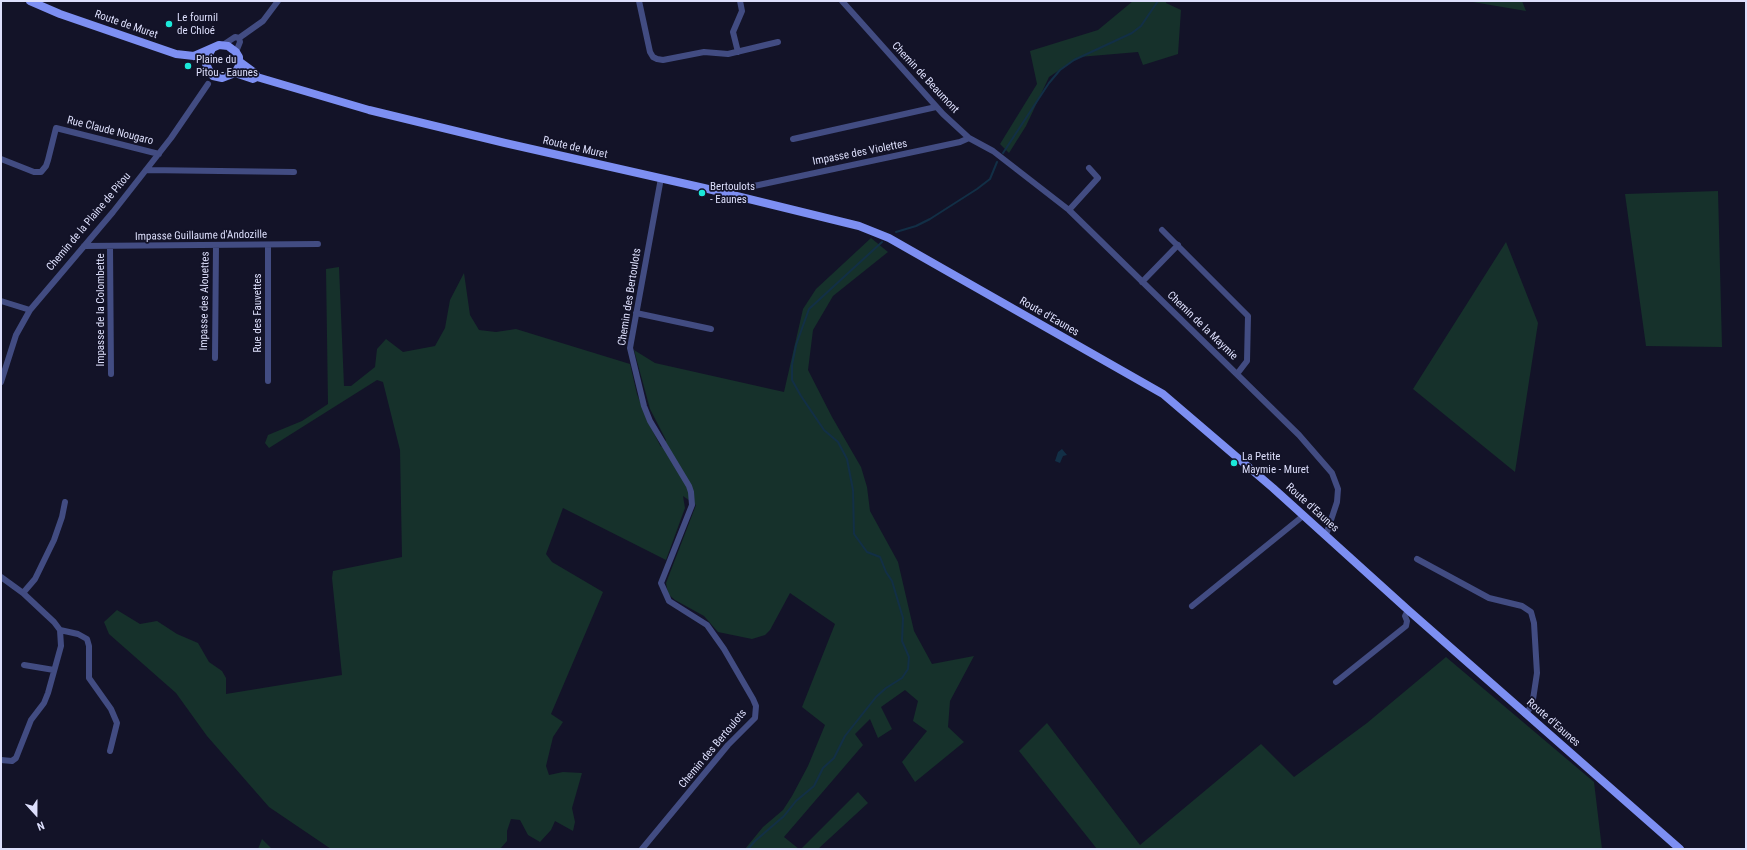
<!DOCTYPE html>
<html>
<head>
<meta charset="utf-8">
<style>
	body { margin:0 }
	#map { position:relative; width:1747px; height:850px; overflow:hidden; background:#131328; font-family:"Roboto Condensed",sans-serif }
	canvas { display:block }
	.frame { position:absolute; inset:0; border:2px solid #dddffc; pointer-events:none }
	.north { position:absolute; left:16px; top:794px; width:40px; height:40px; -webkit-text-stroke:3px #131328; paint-order:stroke; rotate:159deg; font-size:11px; font-weight:700; line-height:16px; text-align:center; color:#dddffc }
	.north::after { content:''; display:block; margin:auto; width:14px; height:18px; background:#dddffc; clip-path:polygon(50% 0,100% 100%,50% 72%,0 100%) }
</style>
</head>
<body>
<div id="map">
<canvas width="1747" height="850"></canvas>
<div class="frame"></div>
<div class="north">N</div>
</div>
<script>
const c = document.querySelector('canvas').getContext('2d');
c.lineJoin = 'round';
function paint(path, color) {
  c.fillStyle = color;
  c.fill(path, 'evenodd');
}
function poly(rows) {
  const path = new Path2D();
  for (const r of rows) {
    path.moveTo(r[0], r[1]);
    for (let i = 2; i < r.length; i += 2) path.lineTo(r[i], r[i + 1]);
  }
  return path;
}
function stroke(path, color, width, dash) {
  c.strokeStyle = color;
  c.lineWidth = width;
  c.lineCap = dash ? 'butt' : 'round';
  c.setLineDash(dash || []);
  c.stroke(path);
}
function write(font, color, halo, rows, align = 'center') {
  c.font = font + ' "Roboto Condensed",sans-serif';
  c.lineWidth = 3.5;
  c.setLineDash([]);
  c.textBaseline = 'middle';
  c.strokeStyle = halo;
  c.fillStyle = color;
  for (const [text, x, y, turn = 0] of rows) {
    c.save();
    c.translate(x, y);
    c.rotate((+turn || 0) * Math.PI / 180);
    c.textAlign = isNaN(turn) ? turn : align;
    if (halo) c.strokeText(text, 0, 0);
    c.fillText(text, 0, 0);
    c.restore();
  }
}
paint(poly([
	[1133,1,1166,1,1166,3,1181,10,1178,54,1143,65,1138,52,1079,57,1049,77,1026,126,1009,153,1000,144,1037,84,1030,51,1098,30],
	[1467,1,1522,1,1526,11],
	[1718,191,1722,347,1646,346,1625,194],
	[871,238,888,252,833,296,813,330,808,370,832,417,861,467,867,487,870,511,898,562,914,631,932,664,974,656,950,701,948,727,964,742,915,782,902,762,927,731,913,721,918,701,905,690,881,707,892,729,878,738,870,719,855,734,863,745,784,837,799,849,745,849,763,827,783,810,792,796,808,766,825,725,802,707,835,624,790,593,770,630,765,635,752,639,718,632,704,616,675,600,668,594,666,583,696,505,683,496,685,508,666,560,563,508,546,554,552,562,603,592,551,714,563,722,553,737,546,766,549,775,563,772,582,773,572,808,575,822,573,831,555,821,551,830,540,842,528,835,520,820,511,819,507,831,507,841,500,849,331,849,269,807,207,736,176,693,109,634,104,622,117,610,140,624,157,621,177,634,198,643,209,662,222,671,226,678,226,694,342,675,332,578,333,571,402,557,400,450,383,382,377,380,269,448,265,443,268,435,302,421,328,404,326,269,339,267,344,386,351,386,375,367,377,349,386,339,403,352,435,346,445,328,450,300,464,273,470,315,479,330,496,332,516,329,630,364,637,394,648,422,661,447,666,440,650,409,634,350,655,363,784,392,803,309,816,289],
	[1506,242,1538,323,1515,472,1413,389],
	[1446,657,1594,782,1602,849,1097,849,1019,751,1047,723,1140,845,1261,744,1294,777,1367,723],
	[858,792,868,803,818,849,801,849],
	[262,839,272,849,258,849]
]), '#16312b');
paint(poly([
	[1062,449,1067,455,1063,456,1060,463,1055,461,1058,452]
]), '#122f46');
stroke(poly([
	[1003,153,1049,83,1060,70,1074,60,1132,33,1141,26,1158,1],
	[896,232,916,226,930,219,977,189,990,179,997,162],
	[748,849,755,841,784,816,796,801,814,786,823,768,834,758,845,736,876,697,886,688,902,678,908,669,909,657,902,641,903,618,892,581,886,572,880,557,867,552,854,534,853,490,847,459,838,442,824,430,801,396,792,380,792,365,796,345,809,309,882,242]
]), '#122f46', 2);
stroke(poly([
	[639,1,650,52,653,57,657,59,663,60,704,52,728,54,778,42],
	[842,1,943,114,969,138,993,151,1069,210,1299,435,1332,473,1338,489,1337,502,1326,535],
	[239,38,263,21,278,1],
	[223,45,235,37,239,38],
	[236,52,240,42,239,38],
	[738,52,733,32,742,11,740,1],
	[793,139,936,107],
	[1,159,34,172,41,172,46,166,48,160,56,128,159,154],
	[146,170,294,172],
	[754,186,960,142,969,138],
	[1069,210,1098,178,1089,168],
	[1162,230,1248,316,1247,361,1237,374],
	[268,245,268,381],
	[84,246,318,244],
	[110,247,111,374],
	[1142,282,1178,245],
	[1,301,30,310],
	[636,313,711,329],
	[215,358,216,245],
	[1,382,16,335,30,310,113,212,171,138,208,84],
	[1417,559,1489,598,1522,606,1531,612,1534,623,1537,673,1532,706,1525,714],
	[1,577,23,593,54,622,60,630,61,646,48,693,44,703,31,720,16,758,12,761,1,760],
	[23,593,35,579,54,540,62,517,65,502],
	[1192,606,1303,516],
	[60,630,78,634,87,639,89,646,89,678,111,709,117,723,110,751],
	[24,665,54,670],
	[1336,682,1406,626,1407,621,1405,616,1408,610],
	[642,849,728,745,755,718,756,706,753,699,724,649,707,625,669,601,661,583,692,505,691,492,689,486,650,421,644,406,630,348,661,178]
]), '#424c82', 6);
stroke(poly([
	[30,1,60,14,176,54,194,56],
	[194,56,219,45,228,46,236,52,239,57,239,66,235,73,222,78,213,76,210,72,206,64,206,59,212,49],
	[240,62,255,73,257,77],
	[235,73,253,79,257,77,369,110,505,143,704,188,859,226,889,238,1163,394,1273,488,1408,610,1680,849]
]), '#7d8ff2', 8);
for (const [x, y, r, color] of [
	[169,24,4,"#1be9d9"],
	[188,66,4,"#1be9d9"],
	[702,193,4,"#1be9d9"],
	[1234,463,4,"#1be9d9"]
]) {
  const dot = new Path2D();
  dot.arc(x, y, r, 0, 2 * Math.PI);
  c.fillStyle = color;
  c.fill(dot);
  stroke(dot, '#131328', 1.5);
}
write('11px', '#dddffc', '#131328', [
	["Le fournil",177,18],
	["de Chloé",177,31],
	["Plaine du",196,60],
	["Pitou - Eaunes",196,73],
	["Bertoulots",710,187],
	["- Eaunes",710,200],
	["La Petite",1242,457],
	["Maymie - Muret",1242,470]
], 'left');
write('11px', '#dddffc', '#131328', [
	["Route de Muret",126,25,19],
	["Chemin de Beaumont",925,78,47],
	["Rue Claude Nougaro",110,131,14],
	["Route de Muret",575,148,13],
	["Impasse des Violettes",860,153,-11],
	["Chemin de la Plaine de Pitou",89,222,-50],
	["Impasse Guillaume d'Andozille",201,236,-1],
	["Chemin des Bertoulots",630,297,-81],
	["Impasse des Alouettes",205,301,-89],
	["Impasse de la Colombette",101,310,-90],
	["Rue des Fauvettes",258,313,-90],
	["Route d'Eaunes",1049,317,30],
	["Chemin de la Maymie",1202,326,44],
	["Route d'Eaunes",1312,508,42],
	["Route d'Eaunes",1553,723,41],
	["Chemin des Bertoulots",713,749,-50]
]);
</script>
</body>
</html>
